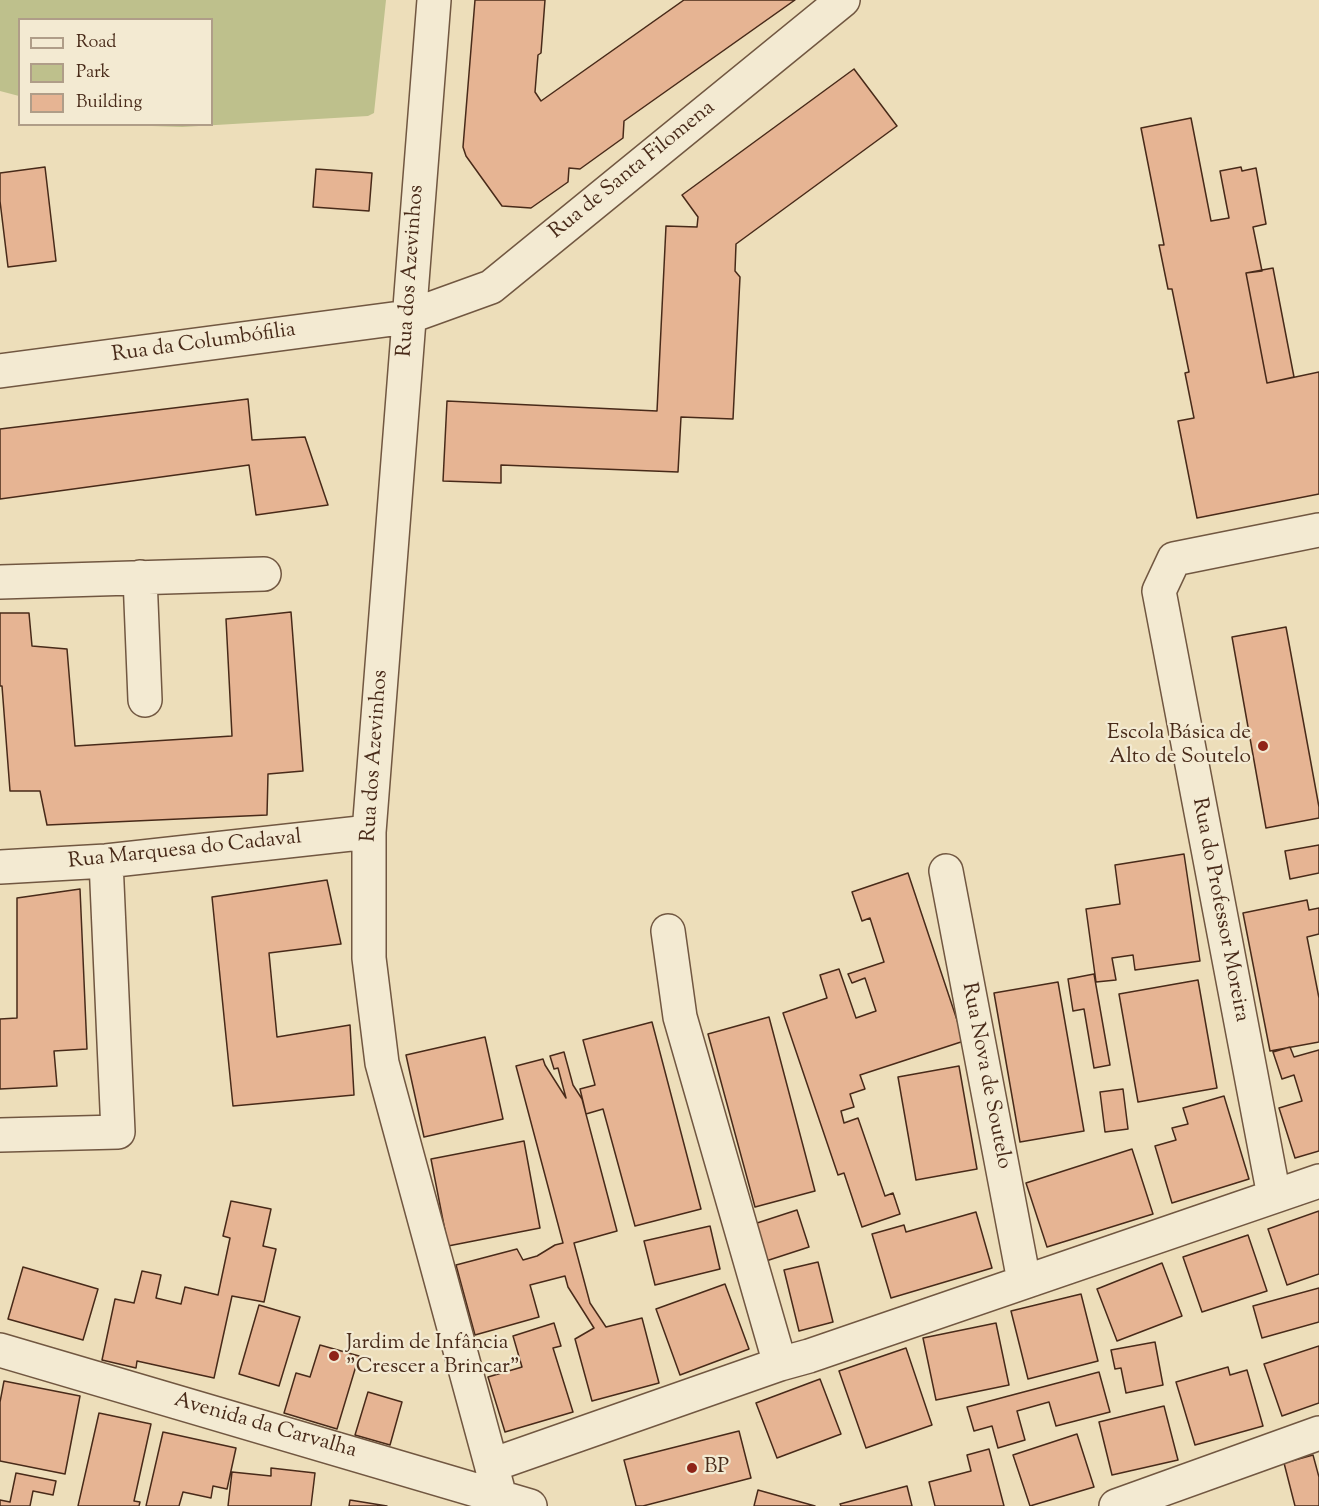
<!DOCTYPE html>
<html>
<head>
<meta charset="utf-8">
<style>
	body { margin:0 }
	#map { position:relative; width:1319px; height:1506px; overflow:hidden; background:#eddeba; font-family:"Sorts Mill Goudy",serif }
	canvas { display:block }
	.legend { position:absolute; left:18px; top:18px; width:195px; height:108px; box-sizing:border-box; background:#f3ead2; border:2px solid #af9d88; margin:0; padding:8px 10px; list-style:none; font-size:18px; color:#482a19 }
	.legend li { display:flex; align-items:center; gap:12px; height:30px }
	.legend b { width:30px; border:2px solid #af9d88 }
</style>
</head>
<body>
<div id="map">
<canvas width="1319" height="1506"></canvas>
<ul class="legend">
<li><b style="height:8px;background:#f3ead2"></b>Road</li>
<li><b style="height:16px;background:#bec08c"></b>Park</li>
<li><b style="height:16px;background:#e6b493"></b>Building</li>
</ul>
</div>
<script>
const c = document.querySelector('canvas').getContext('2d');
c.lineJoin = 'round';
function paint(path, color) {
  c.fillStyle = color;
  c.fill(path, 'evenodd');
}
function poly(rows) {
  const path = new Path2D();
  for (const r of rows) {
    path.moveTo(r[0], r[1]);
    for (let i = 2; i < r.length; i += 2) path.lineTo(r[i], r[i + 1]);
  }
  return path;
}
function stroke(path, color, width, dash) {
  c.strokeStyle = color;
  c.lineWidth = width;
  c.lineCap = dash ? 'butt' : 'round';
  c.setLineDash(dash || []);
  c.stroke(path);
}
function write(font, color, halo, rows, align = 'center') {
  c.font = font + ' "Sorts Mill Goudy",serif';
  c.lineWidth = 4.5;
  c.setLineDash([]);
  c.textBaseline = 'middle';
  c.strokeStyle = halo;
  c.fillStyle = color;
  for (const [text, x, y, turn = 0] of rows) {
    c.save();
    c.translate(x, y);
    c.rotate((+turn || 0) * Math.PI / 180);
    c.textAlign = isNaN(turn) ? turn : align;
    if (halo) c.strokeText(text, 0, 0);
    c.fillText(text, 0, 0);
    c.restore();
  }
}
paint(poly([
	[0,0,386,0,374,113,368,116,182,127,122,125,212,124,212,20,20,20,19,96,0,91]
]), '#bec08c');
const building = poly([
	[475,0,545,0,541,53,538,55,535,92,541,101,684,0,795,0,624,121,623,138,580,169,569,168,568,182,531,208,502,206,466,156,463,147,475,0],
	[854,69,897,126,736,244,735,271,740,277,733,419,681,417,678,472,501,465,501,483,443,481,447,401,657,411,666,226,697,227,698,217,682,195,854,69],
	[1191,118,1211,221,1229,218,1220,171,1241,167,1242,171,1256,168,1266,224,1253,227,1262,271,1246,273,1267,383,1319,372,1319,494,1197,518,1178,421,1194,418,1185,373,1189,372,1172,289,1168,289,1159,245,1164,245,1141,128,1191,118],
	[45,167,56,261,8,267,0,201,0,173,45,167],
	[316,169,372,173,369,211,313,207,316,169],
	[1273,268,1294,377,1267,383,1246,273,1273,268],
	[248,399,252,440,305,437,328,505,256,515,249,465,0,499,0,429,248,399],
	[291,612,303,771,268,774,267,815,47,825,40,791,10,791,2,686,0,686,0,613,29,613,32,646,67,649,75,746,232,736,226,619,291,612],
	[1286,627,1319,807,1319,818,1266,828,1232,637,1286,627],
	[1319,845,1319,873,1290,879,1285,851,1319,845],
	[1184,854,1200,961,1135,970,1133,955,1112,958,1116,980,1096,982,1086,909,1120,904,1115,865,1184,854],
	[908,873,964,1041,860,1075,865,1089,850,1094,854,1107,841,1111,844,1123,858,1118,885,1196,893,1193,900,1214,862,1227,844,1173,838,1175,783,1013,827,998,820,975,839,969,856,1018,876,1011,865,978,852,983,848,974,884,962,870,918,862,921,852,892,908,873],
	[327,880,341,944,269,953,277,1037,350,1025,354,1095,233,1106,212,897,327,880],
	[80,889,87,1049,54,1051,57,1086,0,1089,0,1019,17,1018,17,898,80,889],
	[1307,900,1309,910,1319,908,1319,934,1307,937,1319,998,1319,1042,1270,1051,1243,913,1307,900],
	[1094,974,1110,1065,1094,1068,1084,1009,1073,1011,1068,979,1094,974],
	[1198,980,1217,1088,1138,1102,1119,994,1198,980],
	[1058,982,1084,1131,1020,1142,994,993,1058,982],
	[769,1017,815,1191,755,1207,708,1034,769,1017],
	[652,1022,701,1209,635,1226,603,1109,586,1114,580,1089,595,1085,583,1040,652,1022],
	[485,1037,503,1119,424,1137,406,1055,485,1037],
	[1290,1047,1294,1057,1319,1050,1319,1151,1295,1158,1279,1108,1302,1101,1294,1075,1282,1079,1273,1052,1290,1047],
	[564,1052,573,1085,582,1099,617,1231,574,1243,590,1303,606,1327,642,1318,659,1383,592,1401,575,1339,594,1328,568,1287,565,1276,530,1285,539,1317,475,1335,456,1265,517,1249,523,1260,537,1256,555,1245,563,1243,516,1066,543,1059,545,1065,566,1098,558,1068,554,1069,550,1056,564,1052],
	[959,1066,977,1169,916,1180,898,1077,959,1066],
	[1123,1089,1128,1129,1105,1132,1100,1092,1123,1089],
	[1224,1096,1249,1179,1172,1203,1155,1146,1176,1140,1172,1128,1188,1124,1183,1108,1224,1096],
	[524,1141,540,1228,448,1246,431,1159,524,1141],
	[1132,1149,1153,1214,1047,1247,1026,1183,1132,1149],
	[231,1201,271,1209,263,1246,276,1249,264,1302,232,1296,214,1378,137,1361,136,1368,102,1360,115,1299,134,1303,142,1271,161,1275,156,1298,181,1304,185,1287,218,1295,230,1238,223,1236,231,1201],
	[797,1210,809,1247,766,1261,754,1224,797,1210],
	[1319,1211,1319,1274,1287,1285,1268,1229,1319,1211],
	[976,1212,992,1268,891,1298,872,1234,904,1225,906,1232,976,1212],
	[710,1226,720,1269,655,1285,644,1241,710,1226],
	[1248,1235,1267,1291,1202,1312,1183,1257,1248,1235],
	[818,1262,833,1322,799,1331,784,1270,818,1262],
	[1162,1263,1182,1316,1117,1341,1097,1289,1162,1263],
	[23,1267,98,1289,83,1340,8,1319,23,1267],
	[725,1284,749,1349,680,1375,656,1309,725,1284],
	[1319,1288,1319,1322,1262,1338,1253,1306,1319,1288],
	[1081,1294,1098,1361,1028,1379,1011,1311,1081,1294],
	[259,1305,300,1317,279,1386,239,1374,259,1305],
	[554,1323,561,1346,553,1348,573,1412,505,1432,488,1377,522,1367,513,1336,554,1323],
	[996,1323,1009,1385,936,1400,923,1338,996,1323],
	[1155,1342,1163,1385,1126,1393,1121,1368,1115,1369,1111,1350,1155,1342],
	[320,1345,359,1356,337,1429,284,1413,296,1373,310,1377,320,1345],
	[1319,1346,1319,1403,1282,1416,1264,1364,1319,1346],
	[906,1348,932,1425,866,1448,839,1371,906,1348],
	[1228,1367,1230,1375,1247,1370,1263,1426,1195,1445,1176,1382,1228,1367],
	[1099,1372,1110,1412,1056,1426,1049,1402,1017,1411,1025,1440,998,1448,992,1426,974,1431,967,1407,1099,1372],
	[820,1379,841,1434,777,1458,756,1403,820,1379],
	[4,1381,80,1396,65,1474,0,1461,0,1402,4,1381],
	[368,1392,402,1402,390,1445,355,1435,368,1392],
	[1164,1406,1178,1460,1112,1475,1099,1422,1164,1406],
	[99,1413,151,1424,134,1501,140,1502,139,1506,78,1506,99,1413],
	[739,1431,751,1478,643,1506,636,1506,624,1460,739,1431],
	[163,1432,236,1448,227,1489,213,1486,211,1498,183,1492,179,1506,146,1506,163,1432],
	[1077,1434,1094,1487,1030,1506,1013,1455,1077,1434],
	[989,1449,1004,1506,935,1506,929,1482,971,1471,967,1455,989,1449],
	[1313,1455,1319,1477,1319,1506,1295,1506,1284,1463,1313,1455],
	[271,1468,315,1473,311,1506,228,1506,232,1472,271,1476,271,1468],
	[16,1473,56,1481,53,1495,33,1491,30,1506,0,1506,0,1500,10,1502,16,1473],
	[907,1486,912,1506,841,1506,840,1504,907,1486],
	[758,1490,815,1506,754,1506,758,1490],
	[350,1500,387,1506,349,1506,350,1500]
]);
paint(building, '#e6b493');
stroke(building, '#482a19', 1.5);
const minor = poly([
	[434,0,369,832,369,958,382,1063,500,1497],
	[0,371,408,317,491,287,843,0],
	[140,577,145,700],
	[0,582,264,574],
	[0,867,106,861,369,832],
	[946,871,1024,1281],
	[668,931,680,1017,780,1364],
	[0,1135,118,1132,106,861],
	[1274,1196,1159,591,1174,559,1319,530],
	[0,1350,530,1506],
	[492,1465,780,1364,809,1356,1319,1181],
	[1116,1506,1319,1433]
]);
stroke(minor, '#715741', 36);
stroke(minor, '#f3ead2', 33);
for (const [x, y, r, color] of [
	[1263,746,6,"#8f2418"],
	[334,1356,6,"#8f2418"],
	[692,1468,6,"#8f2418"]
]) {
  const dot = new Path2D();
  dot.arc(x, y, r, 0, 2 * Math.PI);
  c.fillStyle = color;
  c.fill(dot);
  stroke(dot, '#f3ead2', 2);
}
write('21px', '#482a19', '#f3ead2', [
	["Rua de Santa Filomena",633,171,-39],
	["Rua dos Azevinhos",412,271,-86],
	["Rua da Columbófilia",204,344,-8],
	["Rua dos Azevinhos",376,756,-86],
	["Rua Marquesa do Cadaval",185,851,-6],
	["Rua do Professor Moreira",1219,910,79],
	["Rua Nova de Soutelo",985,1076,79],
	["Avenida da Carvalha",265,1427,16]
]);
write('21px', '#482a19', '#f3ead2', [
	["Escola Básica de",1251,734,"right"],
	["Alto de Soutelo",1251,758,"right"],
	["Jardim de Infância",346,1344],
	["\"Crescer a Brincar\"",346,1368],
	["BP",704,1468]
], 'left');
</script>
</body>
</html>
